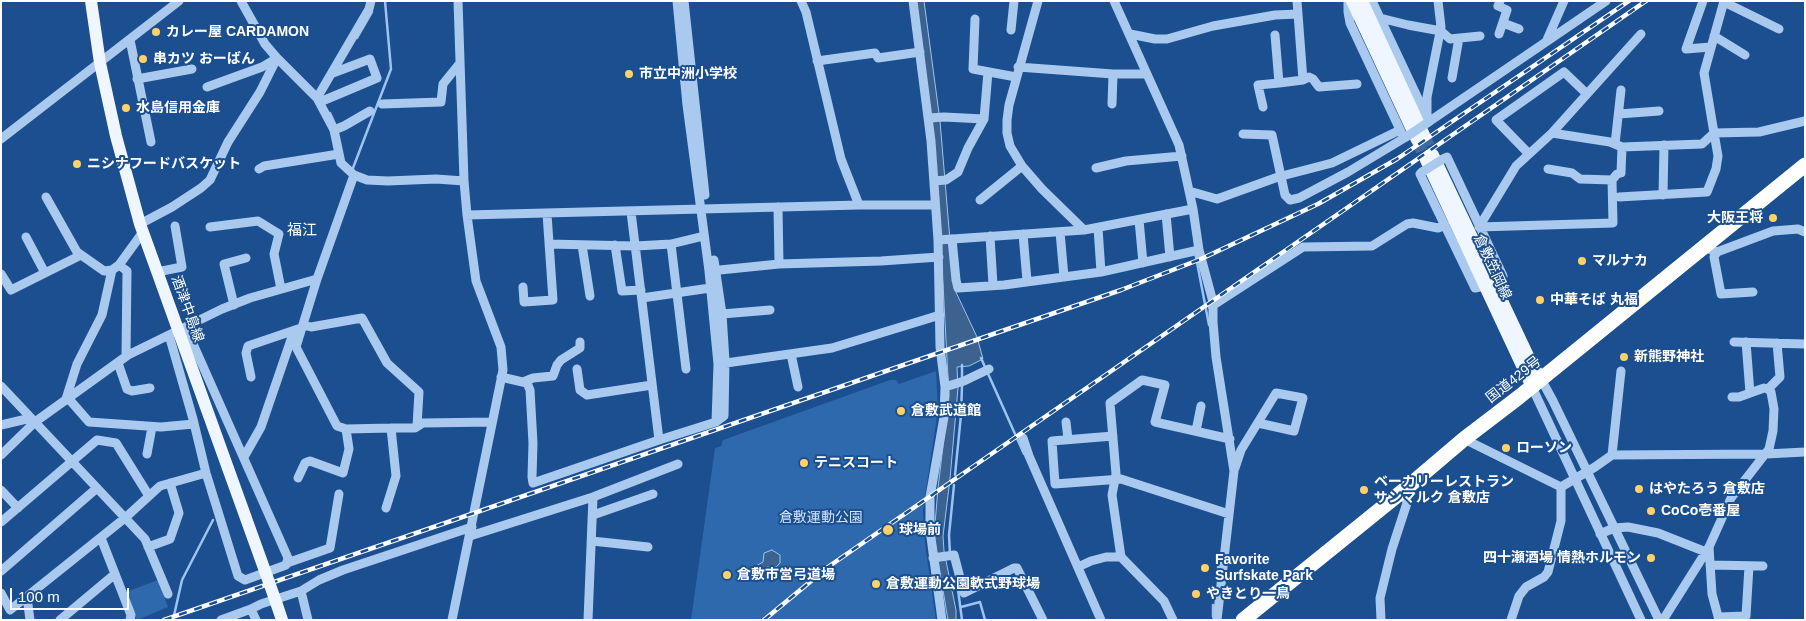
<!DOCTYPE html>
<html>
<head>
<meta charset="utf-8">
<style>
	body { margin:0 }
	#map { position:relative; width:1806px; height:621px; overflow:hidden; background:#1b4f8f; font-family:Arial,sans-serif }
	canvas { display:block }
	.frame { position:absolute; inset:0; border:2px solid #fff; pointer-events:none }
	.scale { position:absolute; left:10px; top:588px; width:119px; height:22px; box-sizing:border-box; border:2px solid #fff; border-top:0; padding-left:6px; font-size:15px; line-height:18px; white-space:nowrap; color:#fff; -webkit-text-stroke:4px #1b4f8f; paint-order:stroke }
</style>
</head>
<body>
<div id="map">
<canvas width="1806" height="621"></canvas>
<div class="frame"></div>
<div class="scale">100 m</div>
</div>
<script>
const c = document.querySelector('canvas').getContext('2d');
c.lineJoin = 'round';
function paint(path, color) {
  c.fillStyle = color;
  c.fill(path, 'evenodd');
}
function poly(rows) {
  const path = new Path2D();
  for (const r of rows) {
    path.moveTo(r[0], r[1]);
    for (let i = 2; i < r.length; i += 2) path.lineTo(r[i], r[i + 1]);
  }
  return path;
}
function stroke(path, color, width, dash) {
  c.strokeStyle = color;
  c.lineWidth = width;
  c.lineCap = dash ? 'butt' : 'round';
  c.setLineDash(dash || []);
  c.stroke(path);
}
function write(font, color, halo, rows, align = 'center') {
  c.font = font + ' Arial,"Noto Sans JP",sans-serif';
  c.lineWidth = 4;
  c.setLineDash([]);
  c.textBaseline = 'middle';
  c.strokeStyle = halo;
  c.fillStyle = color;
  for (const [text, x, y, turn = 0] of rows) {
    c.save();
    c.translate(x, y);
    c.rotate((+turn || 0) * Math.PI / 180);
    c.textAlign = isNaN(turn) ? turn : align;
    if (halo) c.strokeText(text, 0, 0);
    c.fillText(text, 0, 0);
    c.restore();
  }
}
paint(poly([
	[936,371,938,410,923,510,925,544,936,620,691,620,715,448,721,446,723,440,890,380,896,380,899,384],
	[158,580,168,607,137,620,126,592]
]), '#2e69ad');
const water = poly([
	[916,1,924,1,940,121,954,288,977,337,983,359,969,366,957,367,958,388,950,479,943,536,944,551,956,610,956,620,948,620,934,536,938,488,949,396,943,284,916,1],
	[772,550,780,555,780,563,776,567,767,567,764,573,758,573,756,566,763,562,764,553,772,550]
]);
paint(water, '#3c6290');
stroke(water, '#9cc4f0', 1);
stroke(poly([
	[357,38,372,12],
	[330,113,335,124],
	[353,168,391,69,385,1],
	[1195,252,1209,325],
	[981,358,1024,454],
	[962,379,962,365],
	[955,475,961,415,962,385],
	[950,554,949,535,954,485],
	[1218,568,1219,561],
	[957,582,962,620],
	[961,607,980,602,985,620],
	[1213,617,1213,605],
	[173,620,182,580,213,520]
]), '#9cc4f0', 2.5);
stroke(poly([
	[1424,135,1433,155],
	[1417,140,1426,160]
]), '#3d69a0', 12, [12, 6]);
stroke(poly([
	[241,1,265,44,277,58,317,98,334,130,341,163,354,175,367,180,388,181,436,179,464,181],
	[684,1,705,195],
	[801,1,806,12,841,159,859,205],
	[913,1,931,141,938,240,940,347,945,387,944,417,930,497,930,530,942,620],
	[1038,1,1009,105,1007,120,1007,133,1010,146,1022,166,1042,189,1084,230],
	[1114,1,1179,145,1193,209,1199,250,1213,302,1213,322,1216,357,1234,471,1217,620],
	[1297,1,1303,80],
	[1348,1,1348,12,1350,23,1403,136],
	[1372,1,1429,122],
	[1703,1,1686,49,1711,47],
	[1724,2,1779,29],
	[1380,18,1408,25,1441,31,1450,39,1480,36],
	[975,19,973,69,1016,77],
	[1503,23,1519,29],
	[1011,30,1014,1],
	[1130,34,1155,39,1167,39,1213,26,1275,15,1298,14],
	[1499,34,1507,10,1498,6,1500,1],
	[1275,35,1279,83,1303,80,1309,77,1313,79,1319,87,1357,84],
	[1714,36,1745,55],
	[130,40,151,142],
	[1546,42,1564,1],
	[817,61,875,53,878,58,920,52],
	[1018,67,1113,74,1146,74],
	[1452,78,1459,38],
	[137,79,192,69],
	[207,87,262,67,277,58],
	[1587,94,1641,34],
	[317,98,369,9,371,1],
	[320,102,377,78,370,59,333,73],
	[382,104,441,102,443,84,460,63],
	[1112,104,1113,74],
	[1263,107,1258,85,1279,83],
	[1427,114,1427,97,1441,27,1438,1],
	[1619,114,1659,111],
	[929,118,944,117,984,119,988,72],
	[1427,123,1606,1],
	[334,130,344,126,370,111],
	[1552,133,1610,142,1622,147,1702,144,1714,133,1704,73,1724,1],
	[1243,134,1272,135,1285,195,1290,200,1299,198,1348,172,1406,137],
	[1,139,179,1],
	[1615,144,1621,90],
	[1443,159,1447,157,1503,276,1493,282],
	[1096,168,1126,161,1182,156],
	[259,169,264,166,339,154],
	[1548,169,1572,173,1580,179,1612,180],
	[1422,172,1420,174,1475,288,1485,286],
	[354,175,317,279,296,347,337,426,346,429,391,428,415,428,423,423,492,422],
	[934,181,946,180,958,172,968,148,984,119],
	[1189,191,1217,199,1278,177,1332,163,1400,130],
	[1663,195,1664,145],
	[46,197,77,252,104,271,112,270,119,265,143,232],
	[1619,197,1707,192,1716,169,1718,156,1714,133,1759,132,1805,121],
	[980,200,1022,166],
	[778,207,779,264],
	[631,212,659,440,716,422,718,364,709,271,687,105,677,1],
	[1166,214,1170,257],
	[467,215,859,205,935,205],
	[1139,220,1143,263],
	[140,224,172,207,201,188,210,180,228,142,260,92,277,58],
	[210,227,258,221,279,234,274,254,281,289],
	[1479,227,1516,166,1552,133,1587,94,1564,72,1496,120,1529,154],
	[1479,227,1613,223,1612,180,1617,174,1621,173,1622,147],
	[1098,228,1101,272],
	[1060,232,1064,277],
	[1023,234,1027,281],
	[990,236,993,285],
	[26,237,45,273],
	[952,239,956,280,958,288,1004,285,1101,272,1199,250],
	[938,240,1084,230,1193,209],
	[549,244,636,246,671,244,704,236],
	[671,244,686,369],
	[582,245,590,296],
	[615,245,622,291,641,290],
	[1706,246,1711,250,1717,252,1773,231,1798,229,1805,232],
	[1717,252,1714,257,1721,294,1753,292],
	[714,260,722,314,725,361,724,416,716,422],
	[119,265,127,271,126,356],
	[710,271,779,264,881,261,939,257],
	[157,272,182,267,175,226],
	[1,274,11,290,81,255],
	[523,287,524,302,553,300,547,214],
	[642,298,710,288],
	[234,305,224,264,246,258],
	[1212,306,1303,247,1372,246,1407,224,1413,223,1438,228,1445,225],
	[722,314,770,310],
	[303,325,311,327,362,318,387,363,419,392,417,426],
	[169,335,193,419,206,473,238,576,245,580,286,565,288,558,186,328],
	[1734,342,1805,344],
	[1746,342,1750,393],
	[791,354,798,387],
	[118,363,127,389,132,391,150,388],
	[719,364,832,348,940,315],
	[577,369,580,390,587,395,652,385],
	[251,377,246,353,248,346,298,329],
	[501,377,527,383,530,390,533,443,532,477,533,483,659,440],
	[1541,379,1553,401,1659,620],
	[523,382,533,378,553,376,557,365,561,360,580,348,580,342],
	[1,386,145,539,168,594],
	[945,387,964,381,989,369],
	[1532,387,1641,620],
	[1768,389,1780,377,1777,343],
	[68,398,89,422,161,427,194,424],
	[66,399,77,364,102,315,112,270],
	[1066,422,1068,439],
	[1,425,31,418],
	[1196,431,1201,406],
	[1113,436,1052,441,1055,484,1121,479,1229,514],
	[1023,438,1029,456,1101,620],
	[1464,439,1561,487],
	[147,454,152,427],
	[1,455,35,422,128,355,222,309,250,298,317,279],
	[1612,455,1621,371],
	[244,457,261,427,294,331],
	[1235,468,1241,450,1276,393,1303,398,1294,431,1258,423],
	[298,478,305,463,310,461,343,473,349,449,346,429],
	[1561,487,1595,467,1612,455,1766,454,1805,452],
	[1,490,18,508],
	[593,497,678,464],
	[386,508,396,476,391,428],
	[593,515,653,494],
	[1,522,97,440,116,443,149,496],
	[1600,534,1614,528,1628,527,1658,533,1706,552],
	[470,536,593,497,588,620],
	[101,538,131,615,130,620],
	[592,541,648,547],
	[148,547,170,539,179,513,170,483],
	[1709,547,1712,594,1719,620],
	[1121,557,1112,495,1116,474,1110,403,1142,380,1165,385,1155,422,1230,439],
	[933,558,954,555,964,593,1014,568,1017,568,1043,620],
	[287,563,330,548,339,494],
	[1710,565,1763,566],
	[1078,567,1091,561,1106,557,1121,557,1164,601,1173,620],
	[1,571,97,488],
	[301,591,308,620],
	[1,593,10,610,125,518,160,486,206,473],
	[27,597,30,620],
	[1719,617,1746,616,1749,566],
	[60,620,115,574],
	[221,620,251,609],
	[256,620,251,609,261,604,301,591,319,580,343,570,472,527],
	[452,620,503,370,501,347,476,281,467,215,464,181,458,1],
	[1381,620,1380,598,1392,549,1407,503,1404,490],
	[1511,620,1519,596,1526,587,1544,577,1548,572,1561,521,1561,487],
	[1663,620,1709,547,1731,498,1769,449,1773,431,1774,409,1771,392,1768,389,1764,388,1739,397,1732,397]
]), '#a9c9ee', 9);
stroke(poly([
	[91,1,100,63,116,136,140,224,265,571],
	[1352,1,1417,140],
	[1362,1,1424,135],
	[1433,155,1531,362,1541,379],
	[1426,160,1532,387],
	[276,602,282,620]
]), '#f0f6ff', 12);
stroke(poly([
	[1243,620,1404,490,1464,439,1519,397,1805,165]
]), '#fff', 15);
const rail = poly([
	[164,620,1121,290,1201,259,1318,204,1397,159,1629,1],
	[764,620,828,567,1646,1]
]);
stroke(rail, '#fff', 4.5);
stroke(rail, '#1b4f8f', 2.5, [8]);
stroke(poly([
	[1406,137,1427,123],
	[1422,172,1443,159]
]), '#a9c9ee', 9);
stroke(poly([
	[265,571,276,602]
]), '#f0f6ff', 12);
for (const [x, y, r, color] of [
	[156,32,5,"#ffd166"],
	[143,59,5,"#ffd166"],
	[629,74,5,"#ffd166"],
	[126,108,5,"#ffd166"],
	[77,164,5,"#ffd166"],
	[1773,218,5,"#ffd166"],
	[1582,261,5,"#ffd166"],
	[1540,300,5,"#ffd166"],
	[1624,357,5,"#ffd166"],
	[901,411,5,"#ffd166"],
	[1506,448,5,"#ffd166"],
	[804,463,5,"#ffd166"],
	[1639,489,5,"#ffd166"],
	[1364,490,5,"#ffd166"],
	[1651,511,5,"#ffd166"],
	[888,530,6,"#ffd166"],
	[1651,558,5,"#ffd166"],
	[1205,568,5,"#ffd166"],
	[727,575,5,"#ffd166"],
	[876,584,5,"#ffd166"],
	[1196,594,5,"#ffd166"]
]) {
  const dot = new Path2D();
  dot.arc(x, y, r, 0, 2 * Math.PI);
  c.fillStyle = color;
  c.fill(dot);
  stroke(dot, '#1b4f8f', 2);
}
write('bold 14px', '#fff', '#1b4f8f', [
	["カレー屋 CARDAMON",166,32],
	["串カツ おーばん",153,59],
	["市立中洲小学校",639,74],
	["水島信用金庫",136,108],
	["ニシナフードバスケット",87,164],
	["大阪王将",1763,218,"right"],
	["マルナカ",1592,261],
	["中華そば 丸福",1550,300],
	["新熊野神社",1634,357],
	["倉敷武道館",911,411],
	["ローソン",1516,448],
	["テニスコート",814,463],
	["ベーカリーレストラン",1374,482],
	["サンマルク 倉敷店",1374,498],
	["はやたろう 倉敷店",1649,489],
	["CoCo壱番屋",1661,511],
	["球場前",899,530],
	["四十瀬酒場 情熱ホルモン",1641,558,"right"],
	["Favorite",1215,560],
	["Surfskate Park",1215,576],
	["倉敷市営弓道場",737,575],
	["倉敷運動公園軟式野球場",886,584],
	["やきとり一鳥",1206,594]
], 'left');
write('14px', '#fff', '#1b4f8f', [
	["倉敷笠岡線",1492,267,65],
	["酒津中島線",187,309,70],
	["国道429号",1514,380,-38]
]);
write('14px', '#cfe3fa', '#1b4f8f', [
	["倉敷運動公園",821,518]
]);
write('15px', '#fff', '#1b4f8f', [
	["福江",302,231]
]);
</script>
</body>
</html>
